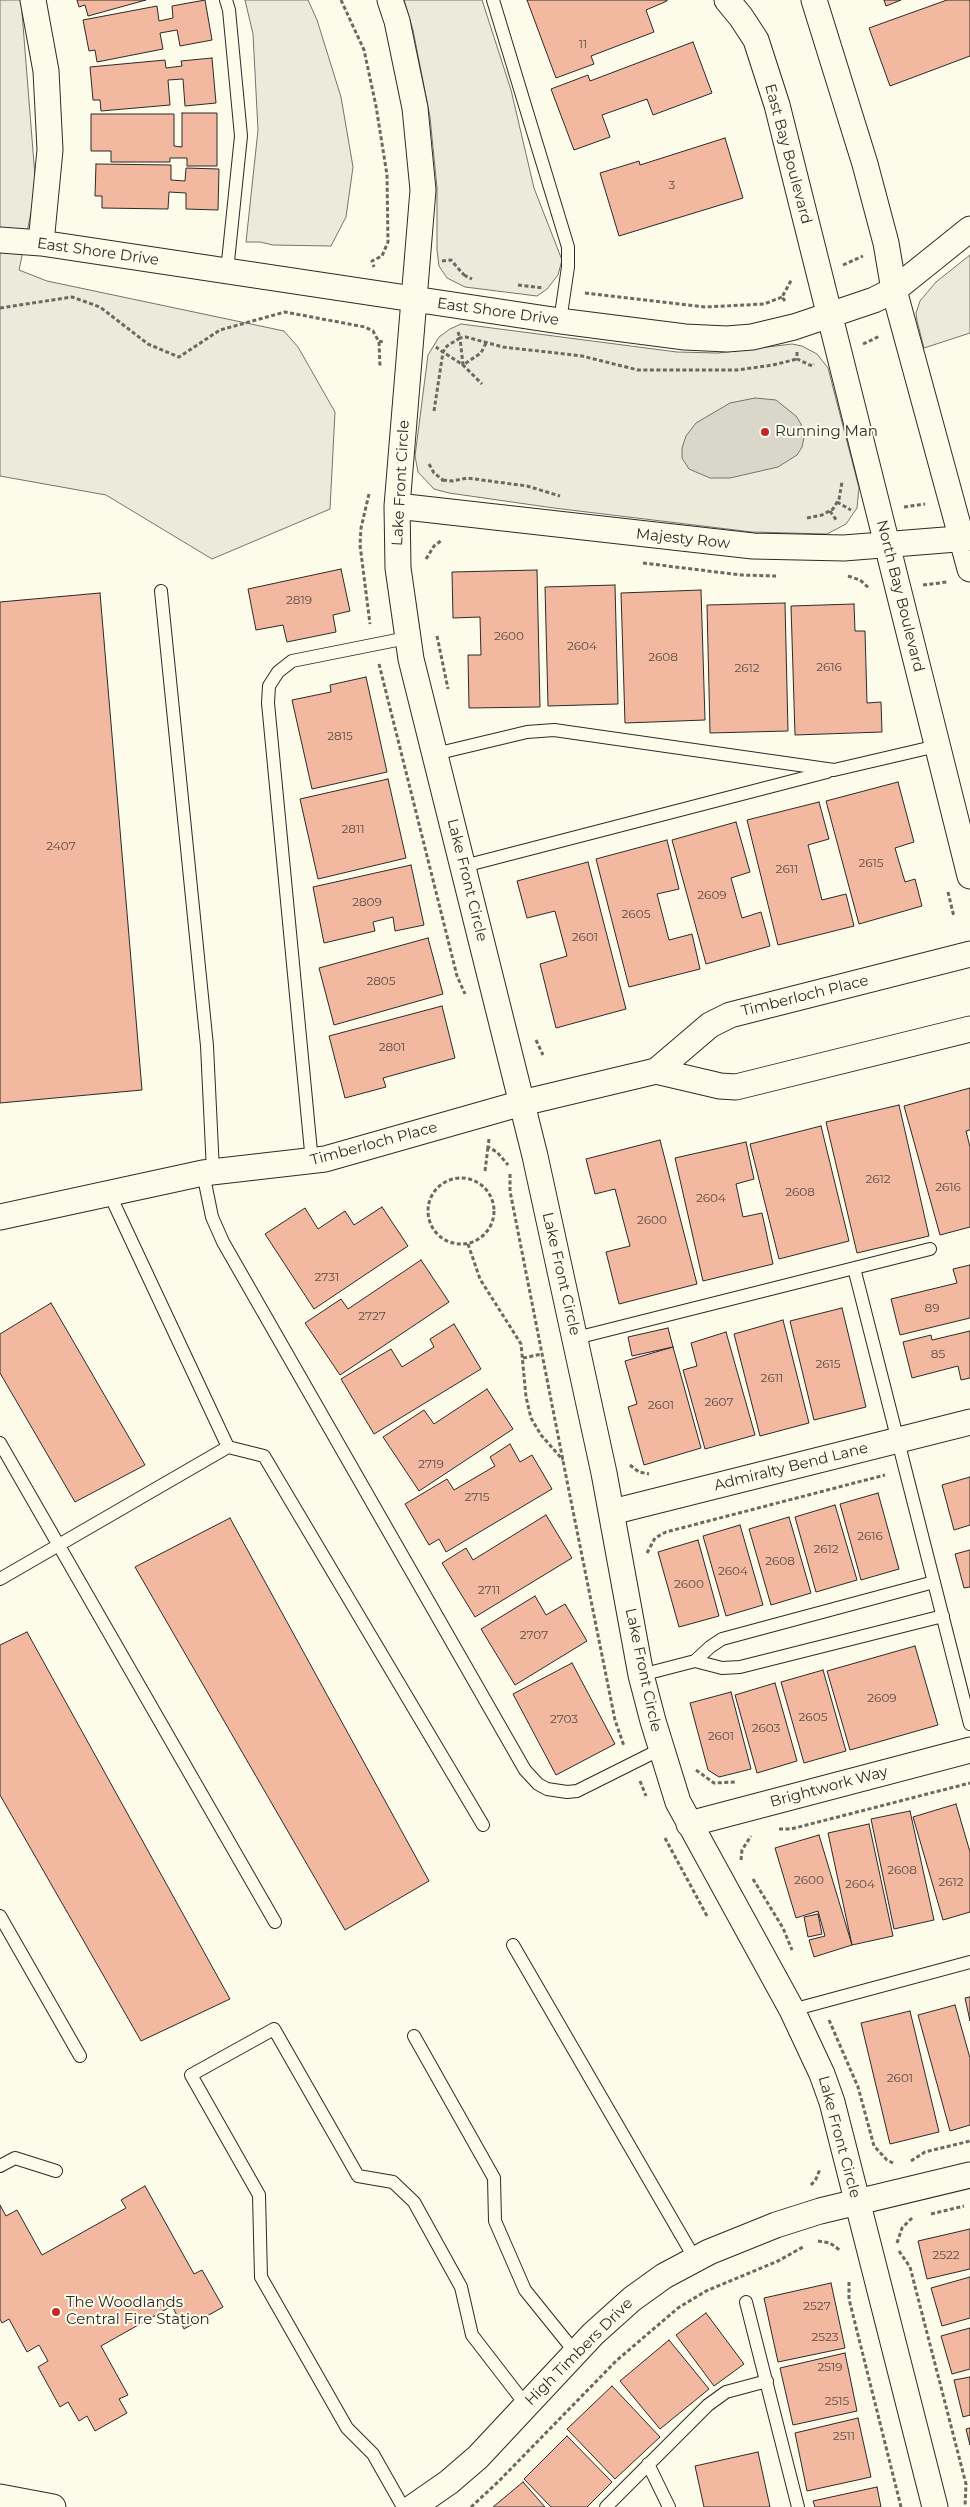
<!DOCTYPE html>
<html>
<head>
<meta charset="utf-8">
<style>
	body { margin:0 }
	canvas { display:block; background:#fdfbea }
</style>
</head>
<body>
<canvas width="970" height="2507"></canvas>
<script>
const c = document.querySelector('canvas').getContext('2d');
c.lineJoin = 'round';
function paint(path, color) {
  c.fillStyle = color;
  c.fill(path, 'evenodd');
}
function poly(rows) {
  const path = new Path2D();
  for (const r of rows) {
    if (r.length === 3) {
      path.moveTo(r[0] + r[2], r[1]);
      path.arc(r[0], r[1], r[2], 0, 2 * Math.PI);
      continue;
    }
    path.moveTo(r[0], r[1]);
    for (let i = 2; i < r.length; i += 2) path.lineTo(r[i], r[i + 1]);
  }
  return path;
}
function stroke(path, color, width, dash) {
  c.strokeStyle = color;
  c.lineWidth = width;
  c.lineCap = dash ? 'butt' : 'round';
  c.setLineDash(dash || []);
  c.stroke(path);
}
function write(font, color, halo, rows, align = 'center') {
  c.font = font + ' Montserrat,sans-serif';
  c.lineWidth = 4;
  c.setLineDash([]);
  c.textBaseline = 'middle';
  c.strokeStyle = halo;
  c.fillStyle = color;
  for (const [text, x, y, turn = 0] of rows) {
    c.save();
    c.translate(x, y);
    c.rotate((+turn || 0) * Math.PI / 180);
    c.textAlign = isNaN(turn) ? turn : align;
    if (halo) c.strokeText(text, 0, 0);
    c.fillText(text, 0, 0);
    c.restore();
  }
}
const green = poly([
	[0,0,21,0,36,189,19,270,47,281,284,331,298,347,335,412,330,509,212,559,106,495,0,476,0,0],
	[245,0,308,0,317,20,341,97,353,167,346,217,331,246,273,245,260,242,246,242,258,130,253,34,245,0],
	[404,0,482,0,511,90,534,188,562,260,558,275,547,289,537,296,465,287,447,278,439,266,437,250,437,188,430,117,413,30,404,0],
	[970,255,970,333,924,348,917,321,916,313,920,301,936,282,970,255],
	[461,324,677,352,718,353,792,344,802,346,817,354,828,368,859,488,857,508,846,524,827,534,752,532,554,508,449,493,434,489,418,472,415,456,428,355,439,337,450,329,461,324]
]);
paint(green, '#ecebdb');
stroke(green, '#74746e', 1);
const water = poly([
	[755,398,776,400,796,416,801,424,804,438,802,447,797,455,778,467,730,478,710,478,689,469,682,458,682,448,686,436,696,423,730,403,755,398]
]);
paint(water, '#d8d7c9');
stroke(water, '#74746e', 1);
const building = poly([
	[77,0,146,0,88,16,85,5,79,7,77,0],
	[205,0,212,40,180,46,177,30,160,33,163,49,97,62,95,50,89,51,83,20,157,6,159,21,173,18,172,6,205,0],
	[527,0,667,0,667,1,646,10,654,32,591,56,594,64,556,78,527,0],
	[884,0,901,0,886,6,884,0],
	[947,0,970,0,970,56,890,86,869,28,947,0],
	[693,42,712,93,653,115,647,99,602,115,610,137,574,150,551,89,588,75,590,81,693,42],
	[212,58,216,103,185,106,183,79,168,80,170,105,101,111,100,100,93,100,90,67,165,60,166,68,182,66,181,61,212,58],
	[182,113,217,113,217,166,187,166,187,158,170,158,170,162,111,162,111,151,91,151,91,114,174,114,174,146,182,147,182,113],
	[725,138,743,198,619,236,600,173,639,161,640,165,725,138],
	[96,164,171,165,171,180,185,181,186,168,219,169,218,210,186,209,186,193,169,192,168,209,102,208,102,196,95,196,96,164],
	[341,569,350,611,333,615,336,632,287,642,283,625,256,630,248,589,341,569],
	[537,570,540,707,469,708,468,655,481,655,480,617,453,618,452,572,537,570],
	[615,585,618,704,548,706,545,587,615,585],
	[701,590,705,720,625,723,621,593,701,590],
	[100,593,142,1090,0,1103,0,602,100,593],
	[785,603,788,731,710,733,707,605,785,603],
	[854,604,855,631,865,631,867,703,881,702,882,732,795,735,791,606,854,604],
	[366,677,387,772,312,789,292,700,331,692,330,685,366,677],
	[388,779,406,858,318,879,300,799,388,779],
	[898,782,914,842,895,848,905,882,915,879,922,906,859,924,826,801,898,782],
	[819,802,829,839,808,845,822,900,846,894,854,926,778,945,747,820,819,802],
	[736,822,750,872,731,878,742,918,761,912,770,946,706,964,672,840,736,822],
	[667,840,679,889,657,894,669,940,692,934,700,969,629,987,596,859,667,840],
	[588,862,626,1009,556,1028,540,964,567,956,555,911,527,918,517,881,588,862],
	[411,865,424,925,395,931,393,917,373,922,375,931,324,943,313,887,411,865],
	[428,938,443,994,334,1025,319,968,428,938],
	[442,1006,455,1058,383,1078,386,1087,345,1098,329,1036,442,1006],
	[970,1088,970,1130,966,1131,970,1147,970,1227,940,1235,904,1106,970,1088],
	[899,1105,929,1236,857,1253,826,1122,899,1105],
	[821,1126,849,1241,779,1259,750,1144,821,1126],
	[660,1140,697,1284,619,1304,606,1252,630,1246,615,1189,595,1194,586,1159,660,1140],
	[746,1142,754,1179,736,1184,743,1217,762,1213,773,1264,703,1281,675,1158,746,1142],
	[382,1207,408,1246,314,1309,265,1234,305,1208,318,1229,345,1211,354,1225,382,1207],
	[421,1260,449,1302,340,1375,305,1323,341,1299,348,1309,421,1260],
	[970,1265,970,1318,900,1335,891,1299,957,1283,953,1269,970,1265],
	[51,1303,145,1465,75,1502,0,1373,0,1334,51,1303],
	[842,1308,866,1407,814,1420,790,1321,842,1308],
	[783,1320,809,1423,760,1436,734,1334,783,1320],
	[454,1324,481,1369,374,1434,341,1379,391,1349,402,1367,434,1347,430,1339,454,1324],
	[668,1328,673,1347,632,1356,628,1337,668,1328],
	[970,1331,970,1378,961,1380,958,1366,912,1378,903,1342,931,1335,932,1340,970,1331],
	[726,1332,755,1435,705,1449,683,1370,697,1366,691,1343,726,1332],
	[673,1347,701,1448,644,1465,628,1407,637,1404,625,1361,673,1347],
	[487,1389,513,1429,419,1491,383,1437,424,1410,434,1424,487,1389],
	[510,1444,520,1462,532,1455,552,1489,446,1552,439,1539,429,1545,405,1504,447,1479,454,1490,495,1466,490,1457,510,1444],
	[970,1477,970,1525,954,1530,942,1485,970,1477],
	[878,1493,899,1569,861,1580,840,1504,878,1493],
	[835,1505,857,1580,816,1592,795,1517,835,1505],
	[546,1515,572,1558,475,1617,442,1563,466,1548,473,1560,546,1515],
	[789,1517,811,1593,771,1605,749,1529,789,1517],
	[230,1518,429,1881,345,1930,135,1567,230,1518],
	[740,1525,763,1605,726,1616,703,1536,740,1525],
	[698,1540,719,1616,679,1627,658,1552,698,1540],
	[970,1550,970,1587,964,1588,955,1554,970,1550],
	[535,1596,546,1615,565,1604,587,1641,515,1685,481,1629,535,1596],
	[27,1632,230,1999,141,2041,0,1795,0,1645,27,1632],
	[915,1646,938,1725,850,1750,827,1671,915,1646],
	[572,1663,615,1744,556,1775,513,1694,572,1663],
	[823,1670,846,1751,804,1763,781,1682,823,1670],
	[775,1683,797,1761,757,1773,735,1695,775,1683],
	[731,1692,751,1769,719,1777,708,1770,690,1703,731,1692],
	[956,1804,970,1852,970,1912,943,1920,913,1817,956,1804],
	[910,1811,934,1920,894,1929,871,1819,910,1811],
	[869,1824,893,1936,852,1945,828,1833,869,1824],
	[819,1835,852,1945,814,1957,809,1940,825,1936,818,1911,796,1918,775,1848,819,1835],
	[818,1914,822,1934,808,1937,804,1917,818,1914],
	[970,1997,970,2021,965,1998,970,1997],
	[955,2005,970,2058,970,2125,950,2131,918,2015,955,2005],
	[910,2011,939,2132,890,2144,861,2023,910,2011],
	[145,2186,194,2274,202,2270,223,2307,184,2329,172,2306,101,2346,128,2395,119,2399,127,2413,95,2431,87,2416,79,2421,68,2402,60,2407,38,2367,48,2361,39,2345,27,2352,9,2319,2,2323,0,2319,0,2205,6,2216,17,2210,42,2255,126,2208,121,2200,145,2186],
	[970,2229,970,2269,927,2279,918,2241,970,2229],
	[970,2277,970,2318,942,2326,931,2288,970,2277],
	[831,2283,845,2348,778,2362,764,2298,831,2283],
	[706,2313,744,2364,714,2386,676,2335,706,2313],
	[970,2328,970,2369,952,2374,941,2336,970,2328],
	[669,2340,709,2389,660,2429,620,2381,669,2340],
	[845,2353,857,2411,793,2425,780,2368,845,2353],
	[970,2377,970,2415,963,2417,954,2380,970,2377],
	[612,2386,660,2437,615,2479,567,2429,612,2386],
	[858,2418,871,2477,807,2491,795,2433,858,2418],
	[970,2428,970,2445,966,2429,970,2428],
	[567,2436,612,2482,587,2507,551,2507,524,2479,567,2436],
	[758,2452,770,2507,704,2507,695,2466,758,2452],
	[523,2482,545,2507,493,2507,523,2482],
	[877,2487,881,2507,815,2507,813,2501,877,2487]
]);
paint(building, '#f2b8a0');
stroke(building, '#2b2b2b', 1);
const service = poly([
	[226,0,229,10,241,136,227,271],
	[493,0,568,247,568,267,560,321],
	[161,591,207,1046,213,1171],
	[435,754,527,732,554,730,834,770,937,746],
	[464,866,827,772],
	[312,1162,268,703,269,686,278,672,292,661,407,638],
	[203,1173,212,1217,223,1242,525,1770,538,1784,547,1789,567,1792,577,1791,661,1749],
	[109,1193,228,1447,264,1456,483,1825],
	[854,1268,970,1724],
	[576,1338,930,1249],
	[0,1443,275,1922],
	[0,1579,228,1447],
	[695,1661,722,1668,740,1667,943,1616],
	[641,1675,695,1661,710,1647,722,1639,934,1582],
	[0,1916,80,2056],
	[513,1945,695,2259],
	[792,2010,970,1962],
	[414,2036,494,2178,495,2221,525,2290,575,2352],
	[0,2166,15,2158,56,2171],
	[746,2302,798,2507],
	[648,2464,669,2507],
	[403,2507,373,2454,347,2428,261,2277,259,2195,191,2075,274,2029,358,2176,393,2182,414,2202,461,2287,472,2335,526,2405],
	[606,2507,708,2405,726,2392,767,2381]
]);
const minor = poly([
	[33,0,46,71,50,150,41,243],
	[390,0,397,21,415,108,423,190,397,506,398,568,411,659,535,1156,604,1473,641,1675,653,1721,678,1802,792,2010,822,2074,832,2102,935,2507],
	[727,0,741,17,756,40,777,105,970,876],
	[814,0,865,164,886,243,894,290,970,569],
	[0,240,41,243,560,321,685,337,727,339,752,337,794,327,874,300,894,290,970,229],
	[397,506,753,546,844,548,970,538],
	[656,1071,720,1086,736,1087,970,1029],
	[0,1217,203,1173,325,1159,522,1103,656,1071,710,1025,730,1015,970,954],
	[612,1512,970,1422],
	[689,1824,970,1750],
	[0,2497,53,2507],
	[413,2507,449,2482,478,2457,593,2334,632,2299,664,2276,709,2252,776,2225,820,2211,970,2175]
]);
stroke(service, '#2b2b2b', 14);
stroke(minor, '#2b2b2b', 27);
stroke(poly([
	[341,0,364,50,376,106,387,175,388,242,382,256,372,261,374,267],
	[442,261,451,260,464,275],
	[843,265,863,256],
	[464,275,472,279],
	[518,285,544,288],
	[585,293,705,307,764,304,782,297],
	[785,301,782,297,792,279],
	[0,308,72,297,100,307,148,344,179,357,220,330,285,312,365,327,373,331,379,342,384,341],
	[458,332,460,338,447,346,443,352,463,365,482,384],
	[379,342,380,366],
	[486,343,481,353,463,365,460,338,466,337,503,347,582,356,638,370,737,370,773,365,797,359],
	[863,344,880,336],
	[797,352,797,359,812,366,814,364],
	[434,411,443,352,436,347],
	[429,464,434,473,443,480,441,484],
	[443,480,452,481,467,478,527,486,560,496],
	[369,494,361,528,360,545,370,624],
	[837,502,851,510],
	[904,507,925,504],
	[830,511,837,521],
	[807,518,822,515,833,509,839,499,842,482],
	[426,559,434,546,442,540],
	[643,563,741,575,776,576],
	[848,576,860,580,870,589],
	[923,585,947,582],
	[437,636,448,689],
	[379,664,457,976,465,994],
	[948,892,954,917],
	[536,1040,543,1055],
	[489,1139,488,1147,497,1152,508,1165],
	[485,1171,488,1147],
	[510,1174,510,1191,567,1481,615,1720,624,1746],
	[461,1211,33],
	[468,1244,480,1279,521,1344,526,1397,531,1418,541,1435,563,1460],
	[523,1358,542,1354],
	[630,1465,639,1472,649,1474],
	[647,1553,655,1538,666,1532,885,1475],
	[696,1770,714,1783,736,1782],
	[640,1781,646,1796],
	[779,1829,791,1829,970,1783],
	[665,1838,707,1916],
	[741,1860,742,1850,751,1836],
	[753,1879,783,1928,792,1950],
	[829,2020,858,2087,874,2146,887,2160,895,2164],
	[911,2161,925,2152,970,2141],
	[811,2185,816,2179,820,2169],
	[931,2214,964,2206],
	[818,2241,830,2243,841,2251],
	[897,2243,902,2228,913,2217],
	[899,2251,910,2267,966,2484,965,2507],
	[849,2282,849,2299,901,2507],
	[471,2507,498,2482,616,2361,678,2308,706,2291,778,2261,803,2247]
]), '#6a6964', 3, [4, 2.5]);
stroke(service, '#fdfbea', 12);
stroke(minor, '#fdfbea', 25);
for (const [x, y, r, color] of [
	[765,432,5,"#c62828"],
	[56,2312,5,"#c62828"]
]) {
  const dot = new Path2D();
  dot.arc(x, y, r, 0, 2 * Math.PI);
  c.fillStyle = color;
  c.fill(dot);
  stroke(dot, '#fdfbea', 2);
}
write('12px', '#5d4e48', null, [
	["11",583,44],
	["3",672,185],
	["2819",299,600],
	["2600",509,636],
	["2604",582,646],
	["2608",663,657],
	["2616",829,667],
	["2612",747,668],
	["2815",340,736],
	["2811",353,829],
	["2407",61,846],
	["2615",871,863],
	["2611",787,869],
	["2609",712,895],
	["2809",367,902],
	["2605",636,914],
	["2601",585,937],
	["2805",381,981],
	["2801",392,1047],
	["2612",878,1179],
	["2616",948,1187],
	["2608",800,1192],
	["2604",711,1198],
	["2600",652,1220],
	["2731",327,1277],
	["89",932,1308],
	["2727",372,1316],
	["85",938,1354],
	["2615",828,1364],
	["2611",772,1378],
	["2607",719,1402],
	["2601",661,1405],
	["2719",431,1464],
	["2715",477,1497],
	["2616",870,1536],
	["2612",826,1549],
	["2608",780,1561],
	["2604",733,1571],
	["2600",689,1584],
	["2711",489,1590],
	["2707",534,1635],
	["2609",882,1698],
	["2605",813,1717],
	["2703",564,1719],
	["2603",766,1728],
	["2601",721,1736],
	["2608",902,1870],
	["2600",809,1880],
	["2612",951,1882],
	["2604",860,1884],
	["2601",900,2078],
	["2522",946,2255],
	["2527",817,2306],
	["2523",825,2337],
	["2519",830,2367],
	["2515",837,2401],
	["2511",844,2436]
]);
write('15px', '#2b2b2b', '#fdfbea', [
	["East Bay Boulevard",788,154,75],
	["East Shore Drive",98,252,8],
	["East Shore Drive",498,312,8],
	["Lake Front Circle",401,483,-87],
	["Majesty Row",683,539,6],
	["North Bay Boulevard",900,596,76],
	["Lake Front Circle",467,880,76],
	["Timberloch Place",805,996,-14],
	["Timberloch Place",374,1144,-15],
	["Lake Front Circle",561,1274,77],
	["Admiralty Bend Lane",791,1467,-14],
	["Lake Front Circle",643,1670,78],
	["Brightwork Way",829,1787,-15],
	["Lake Front Circle",839,2137,75],
	["High Timbers Drive",579,2352,-45]
]);
write('15px', '#2b2b2b', '#fdfbea', [
	["Running Man",775,432],
	["The Woodlands",66,2303],
	["Central Fire Station",66,2320]
], 'left');
</script>
</body>
</html>
